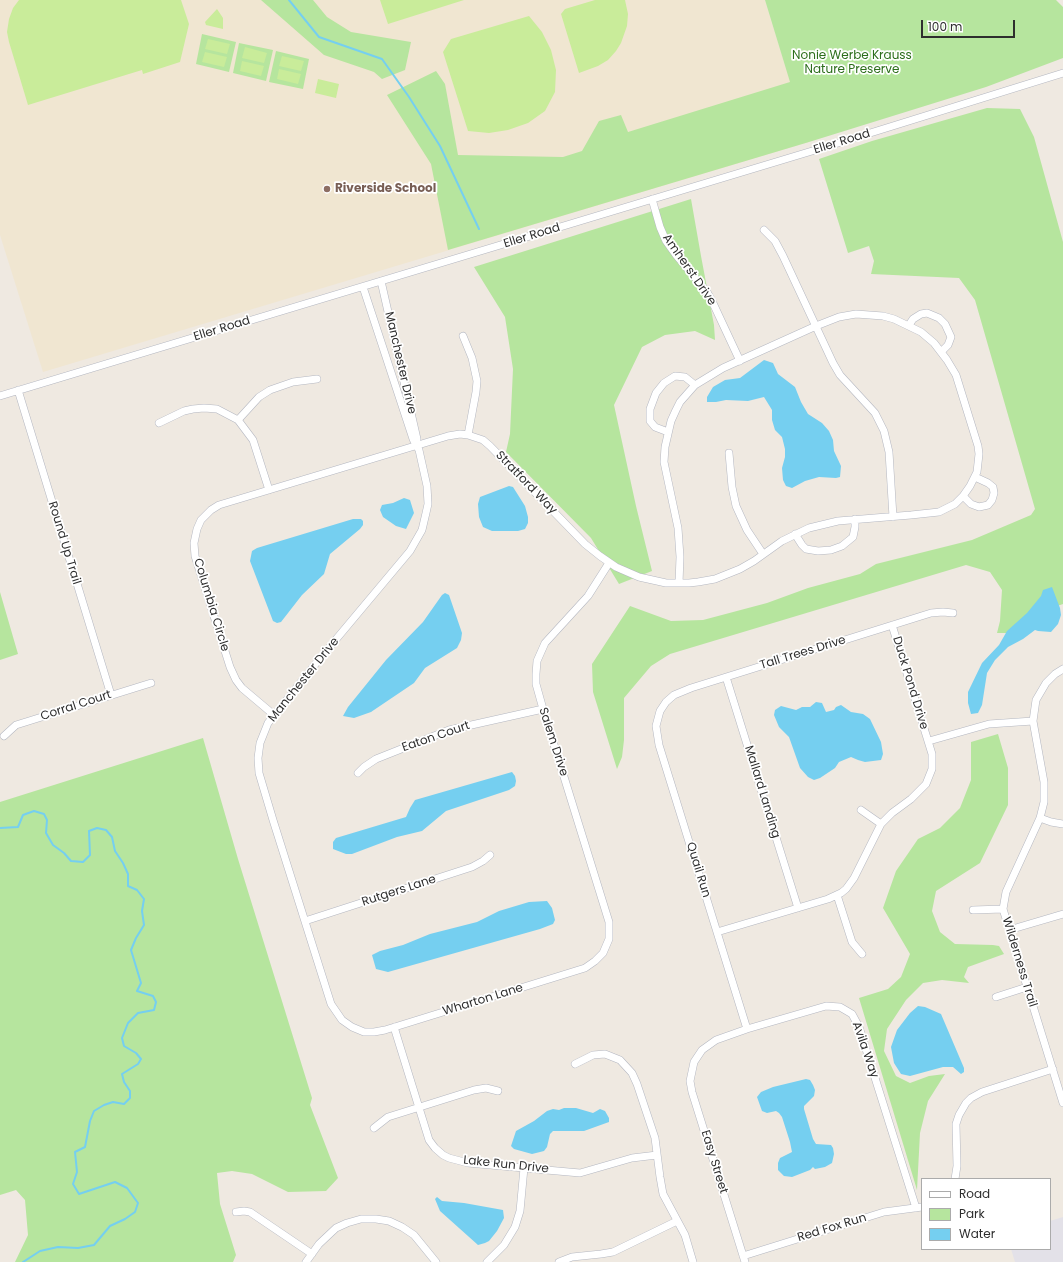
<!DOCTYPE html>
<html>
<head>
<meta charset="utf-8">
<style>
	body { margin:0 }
	#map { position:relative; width:1063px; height:1262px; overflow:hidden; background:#efe9e1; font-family:Poppins,sans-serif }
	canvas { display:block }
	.legend { position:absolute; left:921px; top:1178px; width:130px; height:72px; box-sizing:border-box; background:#fff; border:1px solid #ababab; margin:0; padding:5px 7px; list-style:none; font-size:12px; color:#2e2e2e }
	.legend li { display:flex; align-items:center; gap:8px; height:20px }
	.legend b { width:20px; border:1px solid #ababab }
	.scale { position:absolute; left:921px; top:20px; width:94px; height:18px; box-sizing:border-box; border:2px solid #2e2e2e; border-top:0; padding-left:5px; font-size:12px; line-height:14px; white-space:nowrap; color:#2e2e2e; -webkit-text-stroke:3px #fff; paint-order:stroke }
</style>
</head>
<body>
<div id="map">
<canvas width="1063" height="1262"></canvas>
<ul class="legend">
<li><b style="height:5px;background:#fff"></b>Road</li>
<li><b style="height:11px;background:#b6e59e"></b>Park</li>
<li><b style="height:11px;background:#75cff0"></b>Water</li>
</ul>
<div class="scale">100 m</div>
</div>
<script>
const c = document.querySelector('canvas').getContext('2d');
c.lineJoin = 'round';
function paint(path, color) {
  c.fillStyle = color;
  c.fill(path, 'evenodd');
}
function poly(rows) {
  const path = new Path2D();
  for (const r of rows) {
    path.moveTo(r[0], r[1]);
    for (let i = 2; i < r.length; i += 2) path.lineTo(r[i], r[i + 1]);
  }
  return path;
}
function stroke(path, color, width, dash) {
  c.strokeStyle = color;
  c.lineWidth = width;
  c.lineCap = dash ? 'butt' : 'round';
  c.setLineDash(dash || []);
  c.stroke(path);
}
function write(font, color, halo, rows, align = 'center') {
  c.font = font + ' Poppins,sans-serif';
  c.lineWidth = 3.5;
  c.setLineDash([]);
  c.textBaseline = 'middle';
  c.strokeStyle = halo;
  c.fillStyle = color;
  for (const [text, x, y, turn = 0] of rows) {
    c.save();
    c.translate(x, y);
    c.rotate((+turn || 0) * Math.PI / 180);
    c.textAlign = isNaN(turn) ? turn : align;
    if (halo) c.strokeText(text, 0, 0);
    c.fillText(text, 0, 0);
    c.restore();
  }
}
paint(poly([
	[1063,1217,1063,1262,1015,1262,1011,1249,1050,1249,1050,1221]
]), '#e3e1e8');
paint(poly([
	[0,0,765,0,809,142,43,372,0,235]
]), '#f0e6d1');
paint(poly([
	[261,0,313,0,327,17,351,32,411,42,405,70,382,79,374,72,324,55],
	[765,0,1056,0,1063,7,1063,58,986,87,809,142,448,250,431,164,387,95,436,71,445,84,458,155,563,157,582,151,599,121,621,115,628,132,790,82],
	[202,34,236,42,229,72,196,64],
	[239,43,273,50,266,81,233,73],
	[276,51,309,59,303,89,269,82],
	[987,108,1020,109,1034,137,1063,242,1063,604,1049,609,1015,633,997,633,1000,621,1002,590,990,572,966,565,670,654,651,666,624,698,624,740,622,757,617,769,593,692,592,664,630,606,671,621,703,620,767,603,808,588,860,574,876,564,972,540,1031,515,1035,509,975,300,959,278,871,274,874,261,869,246,848,253,819,159,872,141],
	[691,199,701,256,714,325,715,340,695,331,665,335,642,347,614,405,636,506,652,571,619,584,591,538,506,452,510,434,513,369,505,317,474,267],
	[0,592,18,654,0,660],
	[998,734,1008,768,1008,805,980,863,936,891,932,911,940,932,955,944,993,945,999,946,1004,954,968,967,964,977,969,983,942,980,923,983,906,1000,887,1029,884,1051,896,1076,910,1083,929,1076,945,1074,928,1101,920,1133,917,1190,859,998,888,989,901,977,910,954,883,908,896,871,918,839,940,828,960,808,971,780,971,742],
	[203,738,238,859,312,1098,310,1105,338,1178,326,1191,288,1192,252,1174,232,1171,217,1173,220,1204,236,1255,233,1262,15,1262,28,1235,25,1200,16,1190,0,1195,0,802]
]), '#b6e59e');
paint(poly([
	[19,0,181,0,189,24,180,62,143,74,142,70,28,105,9,42,7,32,9,19,13,8],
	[380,0,464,0,388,24],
	[595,0,625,0,628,14,627,26,621,43,616,51,608,60,598,66,579,73,561,14,565,9],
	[217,9,223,18,223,29,206,25,205,22],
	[529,16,542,32,551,50,556,70,555,92,545,111,528,123,508,130,489,133,468,131,443,52,451,39],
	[208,39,230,44,227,54,205,49],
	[245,47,267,53,264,63,242,58],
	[205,52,227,57,224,67,202,62],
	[282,56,304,61,301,71,279,66],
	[242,61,264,66,261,76,240,71],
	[279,69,301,74,298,84,277,79],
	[318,79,339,84,336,98,315,93]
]), '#c9ec9a');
paint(poly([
	[764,360,773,363,778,374,795,387,801,402,808,414,822,423,829,431,833,440,834,451,841,466,840,477,836,478,819,477,805,481,792,488,786,486,783,480,782,468,785,457,785,449,782,437,775,430,772,420,772,410,764,397,748,401,726,400,716,402,707,402,707,397,713,387,725,380,740,378],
	[509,486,513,487,525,506,528,517,528,523,525,529,518,531,492,531,483,527,479,517,478,504,480,497],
	[404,498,410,500,414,513,406,529,396,526,383,517,380,510,382,505,393,503],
	[353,519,361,519,363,521,363,525,360,529,330,554,324,574,302,595,281,622,277,623,273,621,250,561,252,551,257,548],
	[1052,587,1060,608,1061,615,1058,624,1051,632,1038,631,1035,630,1023,639,1008,647,995,660,987,673,982,705,978,713,971,714,968,703,968,692,982,663,999,645,1007,631,1027,613,1041,596,1043,590],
	[445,593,449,595,462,633,461,640,457,648,425,668,414,683,371,712,354,718,343,716,348,707,386,660,423,622,442,595],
	[816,702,822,703,826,712,834,710,836,707,841,705,851,712,863,714,870,719,881,742,883,754,881,760,865,762,858,760,851,757,839,762,835,768,820,778,814,780,808,777,800,768,789,737,779,727,774,715,775,710,781,706,796,710,802,707,810,707],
	[512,772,515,776,516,781,515,786,509,790,446,811,422,831,397,837,352,854,346,854,333,849,333,842,336,838,406,817,410,808,415,800],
	[547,901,552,908,555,920,553,924,540,929,388,972,376,969,372,955,380,951,403,945,430,934,477,922,499,911,529,902],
	[918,1006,925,1007,941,1014,964,1068,964,1072,961,1074,953,1067,943,1067,910,1076,901,1074,894,1063,891,1047,897,1030,910,1013],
	[806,1079,810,1080,813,1085,815,1090,814,1096,804,1106,804,1109,813,1139,816,1144,831,1145,833,1148,834,1154,832,1163,825,1167,815,1169,813,1167,810,1170,792,1177,784,1176,778,1170,778,1163,780,1158,792,1152,790,1142,782,1117,779,1113,776,1111,767,1113,762,1111,757,1097,761,1092,773,1087],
	[564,1108,576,1108,593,1113,600,1109,605,1111,609,1118,609,1122,584,1131,553,1131,550,1134,547,1147,544,1151,532,1154,514,1149,511,1146,516,1131,534,1121,547,1111,553,1109,559,1110],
	[437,1197,442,1201,464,1203,503,1210,504,1218,497,1231,489,1241,485,1243,478,1245,440,1211,435,1199]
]), '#75cff0');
stroke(poly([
	[289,0,319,37,382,59,409,97,440,146,479,229],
	[0,828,18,827,23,815,34,811,44,814,47,820,46,833,53,845,64,853,71,861,83,862,90,855,89,831,97,828,106,830,112,837,115,851,123,863,128,874,128,886,137,890,144,899,142,911,144,925,136,938,131,950,141,983,137,991,153,996,156,1002,154,1010,138,1013,128,1023,122,1038,124,1046,136,1053,141,1059,138,1064,122,1074,124,1082,130,1091,130,1098,124,1104,113,1102,104,1105,94,1111,90,1121,85,1147,75,1152,77,1172,73,1184,79,1194,115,1182,127,1188,138,1203,135,1212,125,1219,110,1226,94,1245,78,1248,58,1247,40,1251,23,1262]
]), '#75cff0', 2);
const minor = poly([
	[652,199,660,227,666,241,676,255,707,292,712,301,740,361],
	[764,230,775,241,783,256,833,363,840,375,875,413,884,431,889,452,893,517],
	[381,281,417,439],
	[363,287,413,439,419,450,427,486,428,504,426,513,422,530,410,551,317,662,268,723,260,743,258,758,259,773,273,820,331,1004,342,1020,352,1027,364,1032,374,1032,385,1030,585,968,595,961,603,953,609,939,609,922,543,709,536,684,536,674,537,661,545,643,588,596,609,563],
	[909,325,913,319,921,314,927,313,939,318,945,324,951,337,948,345,941,352],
	[463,336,472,358,477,381,476,392,468,435],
	[18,390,111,695],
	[0,396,822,148,1063,73],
	[238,420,259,397,270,390,293,382,317,379],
	[159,423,184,411,193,409,204,408,217,409,238,420,253,440,269,490],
	[668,432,655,427,650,421,650,409,656,393,664,383,675,376,685,377,695,385],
	[729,453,732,487,736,506,747,530,763,554],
	[963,496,971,504,979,507,988,505,992,500,994,493,993,487,988,483,975,477],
	[795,534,802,545,806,549,818,551,831,550,842,546,853,537,855,527,855,519],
	[1063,669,1055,674,1046,683,1036,700,1033,721,1044,782,1044,802,1040,818,1006,892,1003,909,1063,1103],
	[726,677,798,908],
	[274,715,242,688,236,680,230,667,195,556,194,543,197,529,201,520,211,510,219,505,448,436,460,434,468,435,483,440,490,446,585,544,600,556,616,567,639,577,666,583,689,583,698,582,715,579,740,569,754,561,782,541,809,528,838,521,911,515,939,512,955,504,963,496,970,486,977,472,979,454,978,446,956,375,947,360,934,343,921,332,894,319,883,316,856,314,839,317,816,326,723,368,695,385,680,402,676,410,671,421,665,447,664,462,678,528,680,557,679,583],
	[4,736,16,725,151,683],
	[929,741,989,724,1033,721],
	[358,773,364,767,376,759,449,730,543,709],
	[861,810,881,824],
	[1040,818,1051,822,1063,824],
	[837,895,852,942,862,954],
	[973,910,1003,909],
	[305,921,472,867,483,861,490,855],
	[1009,930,1063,914],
	[717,932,828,899,841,893,846,889,854,878,881,824,892,813,911,799,926,784,932,769,932,754,892,625],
	[996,997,1027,987],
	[394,1027,429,1140,435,1148,443,1155,449,1158,468,1163,580,1173,632,1158,657,1155],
	[747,1029,659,745,656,726,660,711,666,702,674,695,691,688,931,613,943,612,953,613],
	[575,1064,593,1055,605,1054,620,1060,632,1073,637,1084,655,1138,660,1177,663,1194,685,1235,693,1262],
	[374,1128,388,1117,474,1090,486,1088,498,1091],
	[955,1179,957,1166,956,1124,959,1115,966,1103,971,1098,982,1092,1053,1069],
	[236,1212,244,1211,250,1212,312,1254],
	[743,1256,884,1212,922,1207],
	[306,1262,319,1244,336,1228,347,1223,361,1219,376,1219,389,1221,402,1227,414,1235,436,1262],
	[487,1262,504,1245,515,1227,520,1211,524,1168],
	[559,1262,572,1257,601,1254,613,1252,677,1221],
	[745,1262,692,1092,690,1081,694,1062,702,1050,716,1040,747,1029,826,1006,840,1007,852,1014,859,1027,916,1208]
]);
stroke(minor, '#b4b7c1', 8);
stroke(minor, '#fff', 7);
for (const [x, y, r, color] of [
	[327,189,4,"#8d6e63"]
]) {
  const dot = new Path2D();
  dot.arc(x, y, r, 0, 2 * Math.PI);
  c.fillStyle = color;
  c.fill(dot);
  stroke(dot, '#fff', 1.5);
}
write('12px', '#2c6e1b', '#fff', [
	["Nonie Werbe Krauss",852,56],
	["Nature Preserve",852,70]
]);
write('12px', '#2e2e2e', '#fff', [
	["Eller Road",842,142,-17],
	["Eller Road",532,236,-17],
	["Amherst Drive",689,270,55],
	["Eller Road",222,329,-17],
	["Manchester Drive",400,363,77],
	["Stratford Way",526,483,46],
	["Round Up Trail",64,543,73],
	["Columbia Circle",211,605,73],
	["Tall Trees Drive",803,653,-17],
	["Manchester Drive",304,680,-51],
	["Duck Pond Drive",910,683,73],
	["Corral Court",76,706,-18],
	["Eaton Court",436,737,-19],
	["Salem Drive",553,742,72],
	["Mallard Landing",762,792,73],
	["Quail Run",698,870,73],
	["Rutgers Lane",399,891,-18],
	["Wilderness Trail",1019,962,73],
	["Wharton Lane",483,1000,-17],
	["Avila Way",865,1050,71],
	["Easy Street",714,1162,73],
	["Lake Run Drive",506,1165,6],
	["Red Fox Run",832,1228,-17]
]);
write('bold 12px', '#785e54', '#fff', [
	["Riverside School",335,189]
], 'left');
</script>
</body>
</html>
